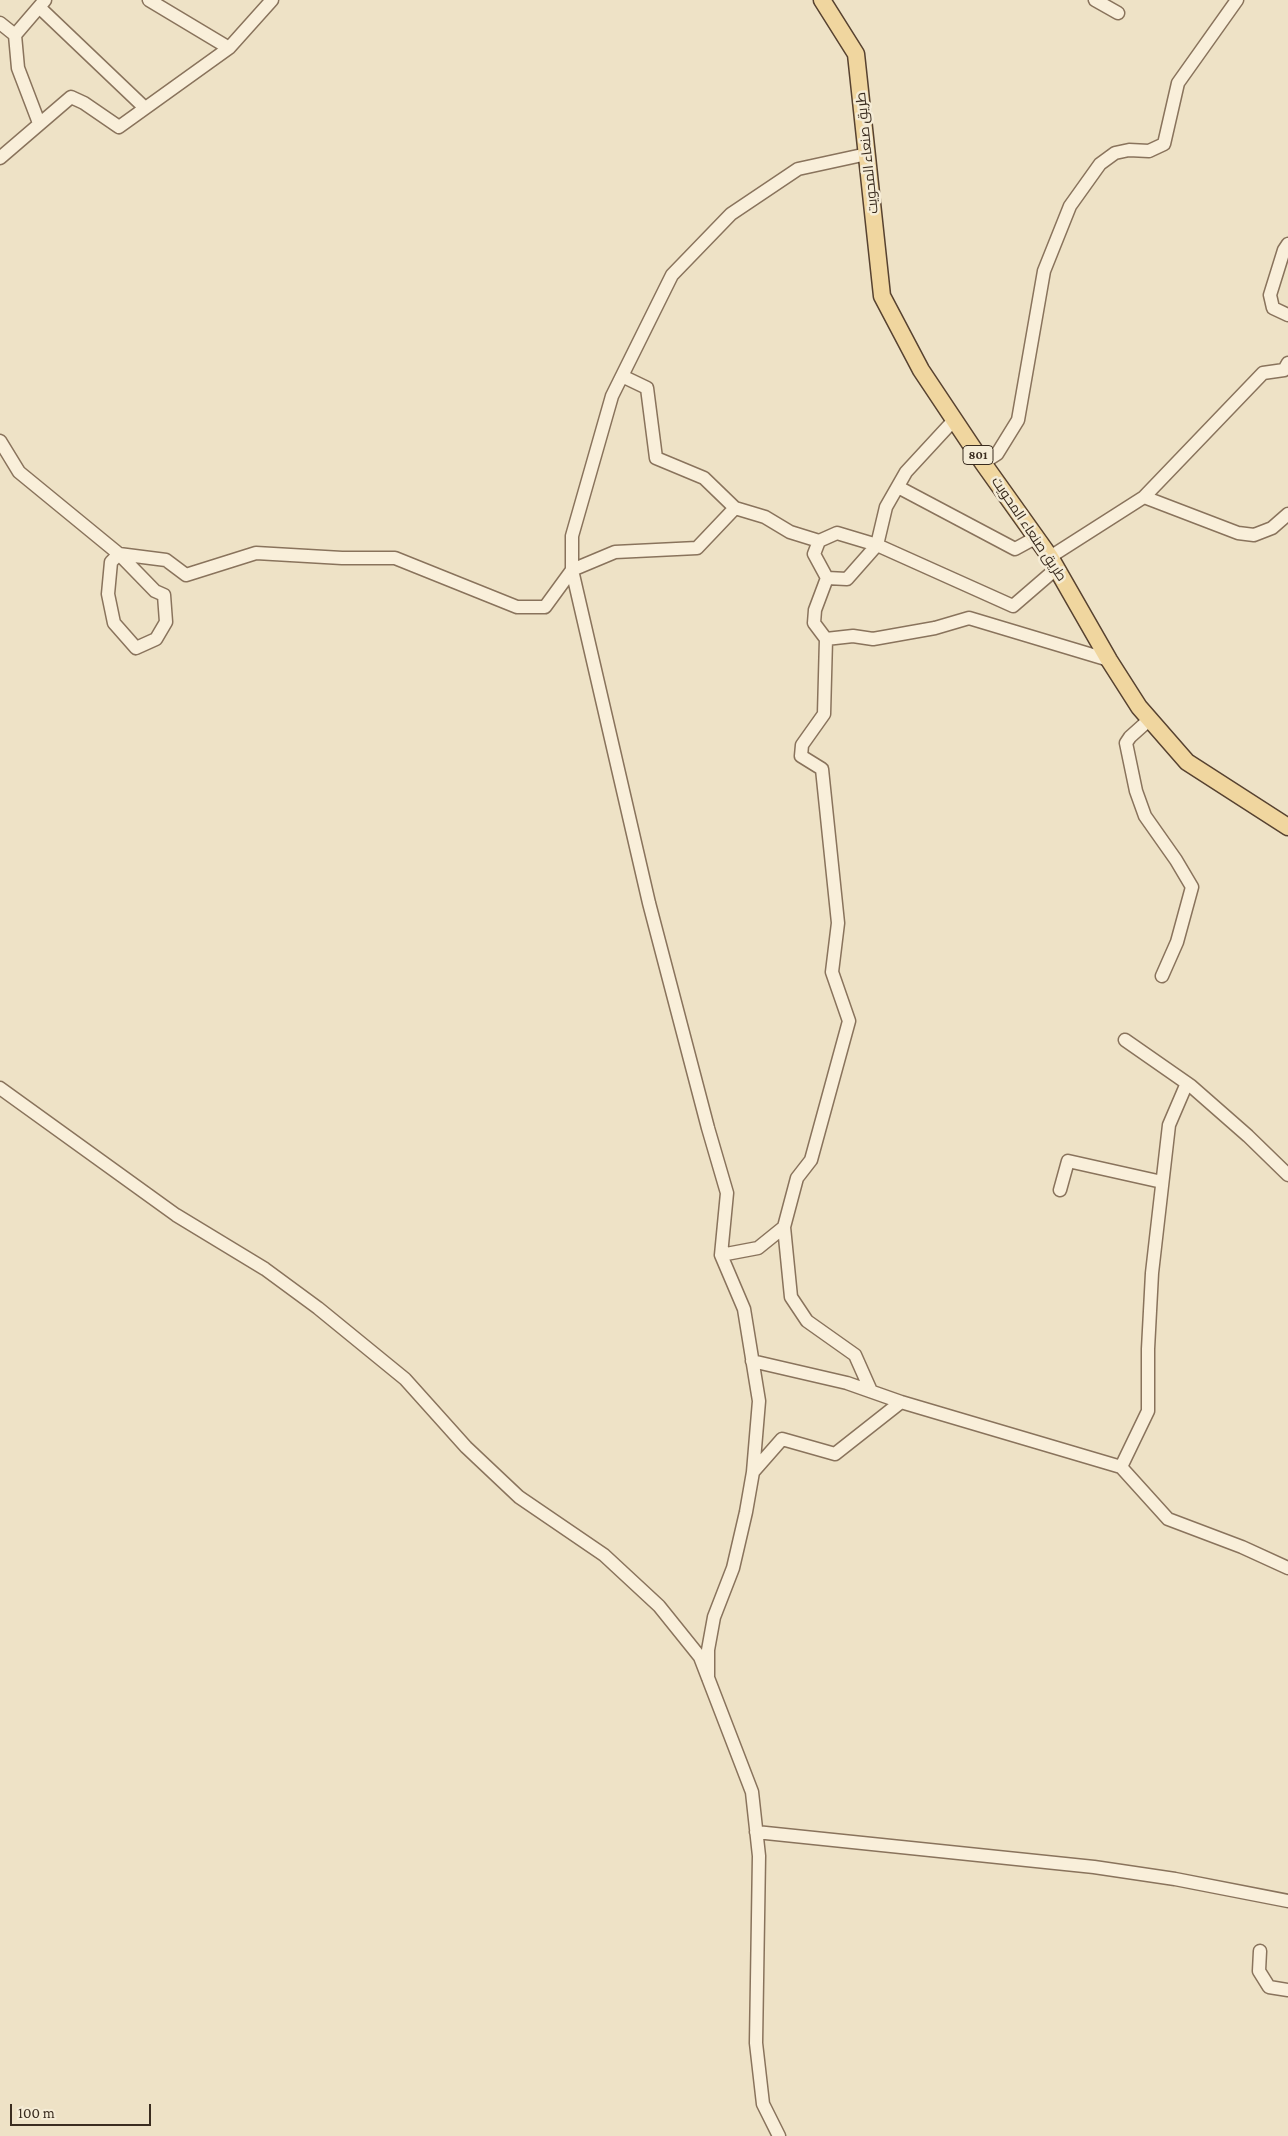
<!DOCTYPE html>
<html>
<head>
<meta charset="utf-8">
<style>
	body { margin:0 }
	#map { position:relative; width:1288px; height:2136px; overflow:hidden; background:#eee2c6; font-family:"Crimson Pro",serif }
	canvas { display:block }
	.scale { position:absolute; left:10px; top:2104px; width:141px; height:22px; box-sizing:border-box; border:2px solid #3a2c1f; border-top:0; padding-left:6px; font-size:15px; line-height:18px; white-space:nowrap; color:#3a2c1f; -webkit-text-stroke:4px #f5ecd6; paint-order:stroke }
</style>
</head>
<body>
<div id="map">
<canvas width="1288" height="2136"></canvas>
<div class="scale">100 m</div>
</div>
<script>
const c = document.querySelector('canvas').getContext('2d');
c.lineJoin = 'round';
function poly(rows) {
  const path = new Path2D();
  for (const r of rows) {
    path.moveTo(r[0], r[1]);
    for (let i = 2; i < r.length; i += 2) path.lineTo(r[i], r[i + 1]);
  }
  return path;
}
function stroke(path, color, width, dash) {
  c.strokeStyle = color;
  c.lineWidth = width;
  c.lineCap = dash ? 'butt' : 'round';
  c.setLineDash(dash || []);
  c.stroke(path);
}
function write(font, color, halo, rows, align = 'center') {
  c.font = font + ' "Crimson Pro",Cairo,serif';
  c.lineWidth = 5;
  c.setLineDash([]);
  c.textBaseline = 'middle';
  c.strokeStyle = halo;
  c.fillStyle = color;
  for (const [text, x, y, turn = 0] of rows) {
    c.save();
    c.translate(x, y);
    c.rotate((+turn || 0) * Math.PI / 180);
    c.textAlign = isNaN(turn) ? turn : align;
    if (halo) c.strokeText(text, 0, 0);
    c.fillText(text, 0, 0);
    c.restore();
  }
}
const minor = poly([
	[149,0,229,48],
	[1095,0,1118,13],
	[39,7,145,108],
	[0,23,15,35],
	[39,123,18,68,15,35,45,0],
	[0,158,71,97,84,103,119,127,229,48,272,0],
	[1288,244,1284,250,1270,295,1273,308,1288,315],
	[622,376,647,388,656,458,704,478,735,508,765,517,790,532,819,541],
	[954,420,906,472,886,507,877,545,847,579,827,578,815,610,814,623,826,639,853,636,873,639,935,628,969,618,1109,660],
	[0,441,19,472,119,554,155,591,164,595,166,622,156,639,136,648,114,623,108,594,111,562,119,554,166,560,186,575,256,553,342,558,395,558,517,607,545,607,572,570,615,552,697,548,735,508],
	[983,463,997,454,1018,420,1044,271,1070,206,1100,164,1115,153,1129,150,1149,151,1164,144,1178,83,1237,0],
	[898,487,1015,549,1037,537],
	[1144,497,1263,373,1284,370,1288,363],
	[1050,557,1144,497,1238,533,1254,535,1272,528,1288,514],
	[827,578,814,554,819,541,837,533,877,545,1013,606,1057,568],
	[826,639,824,714,802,745,801,756,822,769,838,923,832,972,849,1021,811,1160,797,1178,784,1227,791,1297,807,1321,855,1355,871,1391],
	[1150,719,1130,737,1126,743,1136,791,1145,816,1176,860,1192,887,1177,942,1162,976],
	[1125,1040,1191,1086,1248,1136,1288,1175],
	[0,1088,176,1215,265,1269,318,1308,405,1379,466,1447,519,1497,604,1555,659,1606,700,1657,752,1792,759,1856,756,2043,763,2104,779,2136],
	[1060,1190,1068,1161,1162,1182],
	[721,1255,758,1248,784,1227],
	[752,1361,847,1383,901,1402,1121,1467,1168,1519,1242,1547,1288,1568],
	[1121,1467,1148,1411,1148,1349,1152,1273,1169,1125,1187,1083],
	[753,1472,782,1439,835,1454,901,1402],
	[708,1678,708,1650,714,1617,733,1568,746,1512,753,1472,759,1401,744,1309,721,1255,727,1193,708,1128,649,903,572,570,572,536,612,396,672,275,731,214,798,169,867,154],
	[756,1832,1094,1867,1175,1879,1288,1901],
	[1260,1951,1259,1971,1269,1987,1288,1990]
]);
const major = poly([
	[822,0,856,54,882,296,921,370,983,463,1050,557,1109,660,1139,707,1187,762,1288,827]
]);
stroke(minor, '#89735c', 15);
stroke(major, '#574230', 19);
stroke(minor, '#f9efda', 12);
stroke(major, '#f0d69f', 16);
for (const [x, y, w] of [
	[978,455,30]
]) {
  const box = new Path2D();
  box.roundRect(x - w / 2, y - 9.5, w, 19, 4);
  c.fillStyle = '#f5ecd6';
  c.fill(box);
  stroke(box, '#3a2c1f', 1);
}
write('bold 12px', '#3a2c1f', null, [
	["801",978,455]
]);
write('14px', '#3a2c1f', '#f5ecd6', [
	["طريق صنعاء المحويت",867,153,-96],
	["طريق صنعاء المحويت",1029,529,56]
]);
</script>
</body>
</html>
